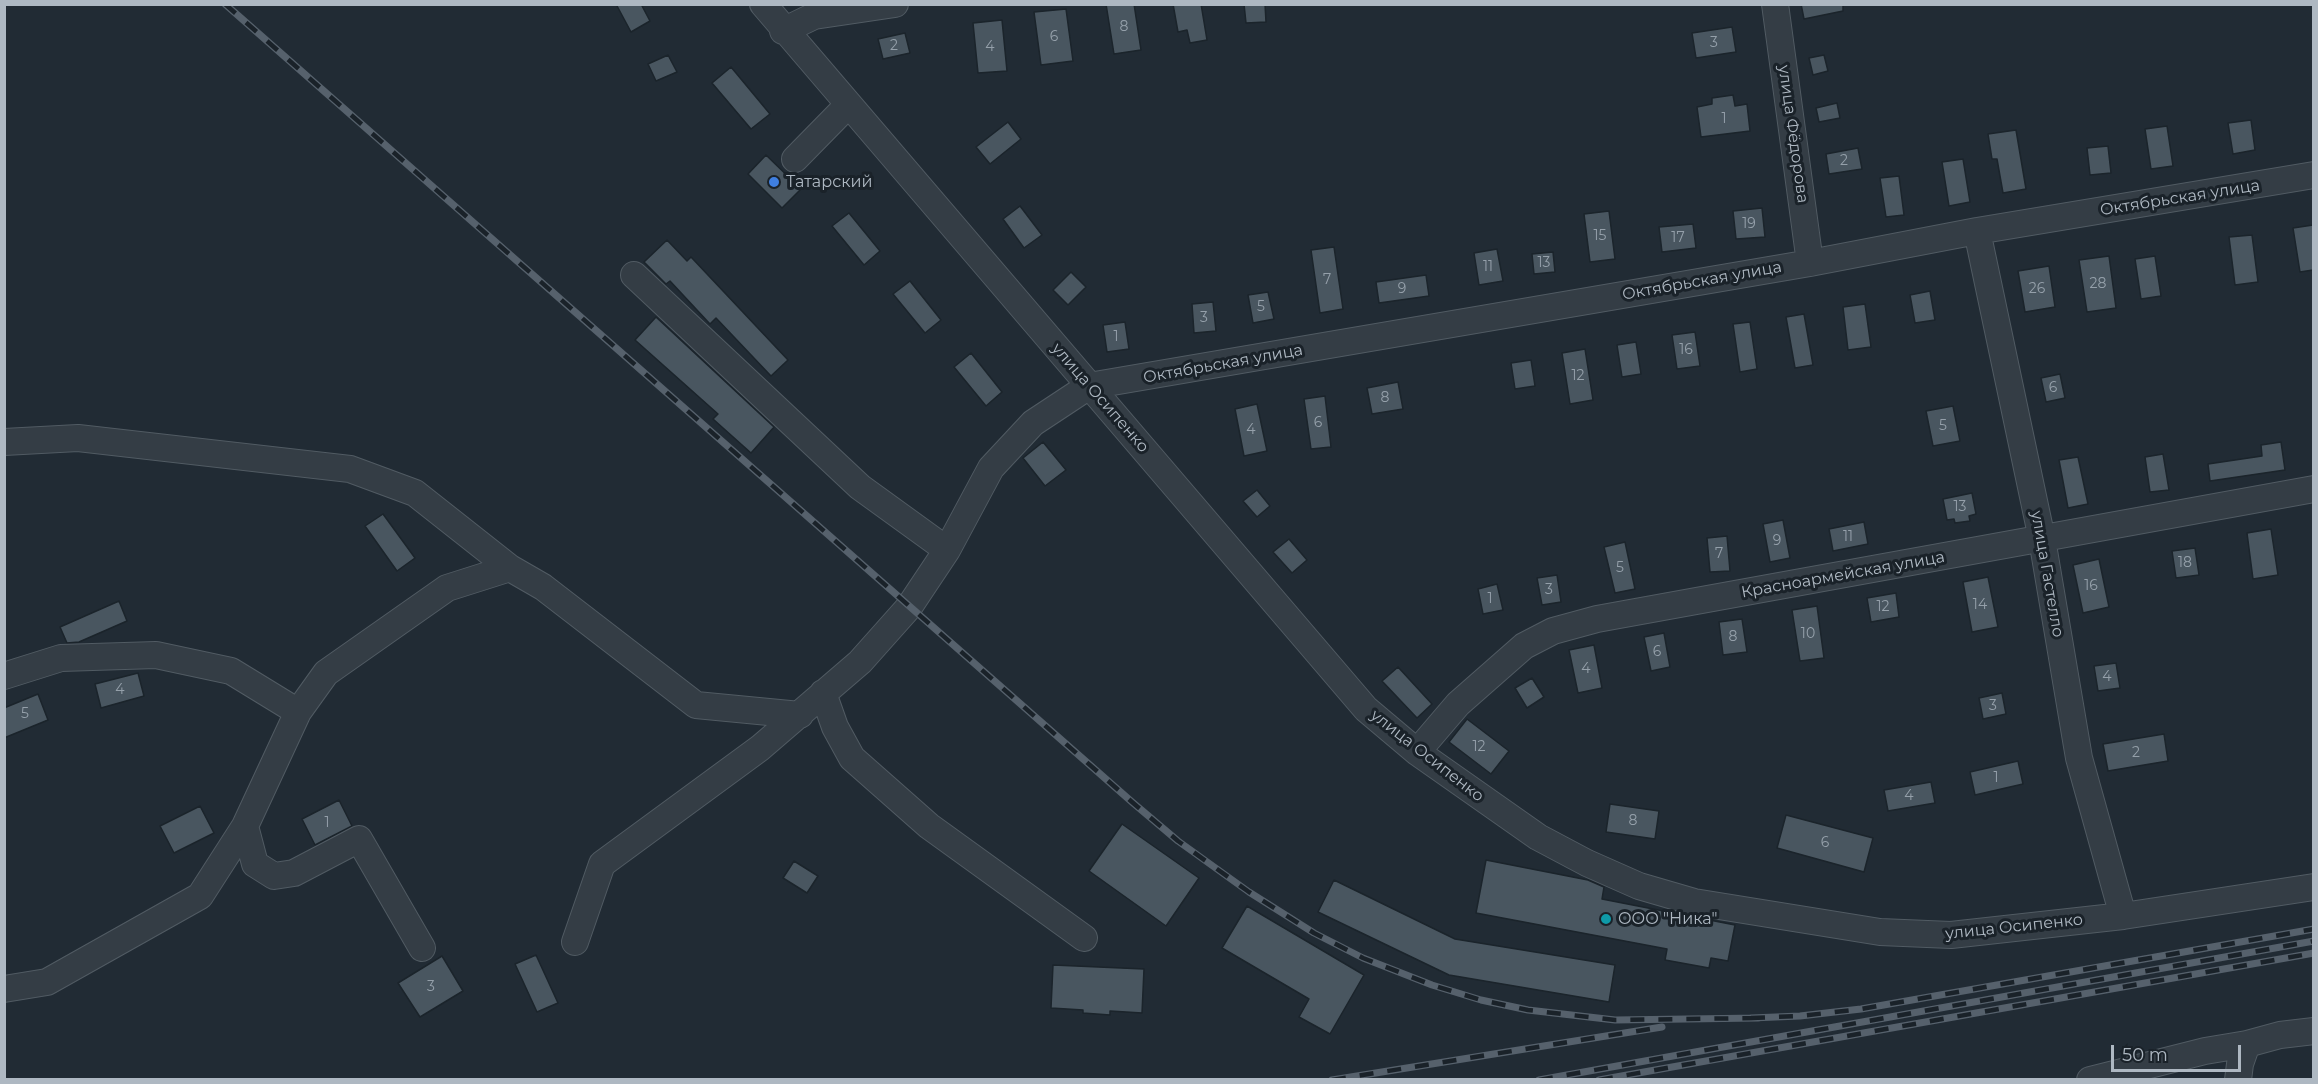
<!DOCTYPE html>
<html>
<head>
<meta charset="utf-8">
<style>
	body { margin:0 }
	#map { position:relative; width:2318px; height:1084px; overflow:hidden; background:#212b34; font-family:Montserrat,sans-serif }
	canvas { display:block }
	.frame { position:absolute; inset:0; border:6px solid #aeb8c2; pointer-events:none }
	.scale { position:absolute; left:2111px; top:1045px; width:130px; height:27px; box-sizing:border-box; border:3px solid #aeb8c2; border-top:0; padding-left:8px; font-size:18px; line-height:21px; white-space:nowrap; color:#aeb8c2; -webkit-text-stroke:4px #1a2229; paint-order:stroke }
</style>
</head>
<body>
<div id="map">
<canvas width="2318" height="1084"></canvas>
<div class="frame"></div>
<div class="scale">50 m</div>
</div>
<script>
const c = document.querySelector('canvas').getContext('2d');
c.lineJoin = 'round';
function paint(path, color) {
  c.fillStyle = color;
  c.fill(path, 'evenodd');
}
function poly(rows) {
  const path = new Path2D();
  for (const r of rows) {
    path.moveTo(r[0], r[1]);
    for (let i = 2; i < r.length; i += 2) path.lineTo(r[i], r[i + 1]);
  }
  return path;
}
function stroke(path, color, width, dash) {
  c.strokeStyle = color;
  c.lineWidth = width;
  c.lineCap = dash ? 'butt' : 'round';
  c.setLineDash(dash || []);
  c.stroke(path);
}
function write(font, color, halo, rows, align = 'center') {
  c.font = font + ' Montserrat,sans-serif';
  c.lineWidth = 6;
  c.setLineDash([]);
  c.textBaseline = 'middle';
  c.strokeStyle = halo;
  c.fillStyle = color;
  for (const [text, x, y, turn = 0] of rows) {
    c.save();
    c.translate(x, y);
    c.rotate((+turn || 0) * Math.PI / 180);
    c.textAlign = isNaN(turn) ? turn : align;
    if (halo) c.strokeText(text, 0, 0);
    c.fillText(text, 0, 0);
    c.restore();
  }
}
const building = poly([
	[616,4,641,4,650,21,631,32,616,4],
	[1106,4,1134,4,1141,50,1114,54,1106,4],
	[1173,4,1201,4,1207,40,1190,43,1187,30,1178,32,1173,4],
	[1244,4,1265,4,1266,22,1246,23,1244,4],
	[1801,4,1843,4,1843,11,1804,19,1801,4],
	[1066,9,1073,61,1041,65,1034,12,1066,9],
	[1002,20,1007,71,978,73,973,23,1002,20],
	[1732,27,1736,52,1696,58,1692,33,1732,27],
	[905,33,910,53,883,59,878,39,905,33],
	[668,55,677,72,656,81,648,64,668,55],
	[1824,55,1828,71,1813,75,1809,58,1824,55],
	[731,67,770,114,751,129,712,83,731,67],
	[1733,95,1735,106,1747,104,1750,131,1701,137,1697,107,1712,104,1712,98,1733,95],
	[1837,103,1840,118,1819,122,1816,108,1837,103],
	[2251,120,2255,150,2233,154,2228,123,2251,120],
	[1008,122,1021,139,990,164,976,147,1008,122],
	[2167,126,2173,166,2151,169,2145,129,2167,126],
	[2016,130,2026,189,2003,193,1997,159,1992,159,1988,134,2016,130],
	[2108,146,2111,173,2090,175,2087,148,2108,146],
	[1858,148,1862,169,1829,174,1826,154,1858,148],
	[766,155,801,189,782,208,748,174,766,155],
	[1963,159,1970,202,1949,206,1942,162,1963,159],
	[1899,176,1904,215,1886,217,1880,178,1899,176],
	[1020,206,1042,235,1024,248,1003,219,1020,206],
	[1762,208,1765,237,1736,239,1733,211,1762,208],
	[1609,211,1615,259,1590,262,1584,214,1609,211],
	[849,213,880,251,864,265,832,226,849,213],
	[1693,224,1696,248,1662,252,1659,227,1693,224],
	[2313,225,2313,270,2300,272,2293,228,2313,225],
	[2252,235,2258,282,2235,285,2229,237,2252,235],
	[667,240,687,261,691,257,788,360,771,376,716,318,710,324,670,281,666,284,644,262,667,240],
	[1334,247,1343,309,1320,313,1311,250,1334,247],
	[1497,249,1503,281,1479,285,1474,253,1497,249],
	[1553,252,1555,272,1534,274,1532,254,1553,252],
	[2109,256,2116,308,2087,312,2079,260,2109,256],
	[2155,256,2161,296,2141,299,2135,259,2155,256],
	[2049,266,2055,307,2025,312,2018,271,2049,266],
	[1071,272,1086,287,1068,305,1053,290,1071,272],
	[1426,275,1429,296,1379,303,1376,282,1426,275],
	[910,281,941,320,925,333,893,294,910,281],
	[1930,291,1935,320,1915,323,1910,295,1930,291],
	[1268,292,1274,319,1253,323,1248,295,1268,292],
	[1213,302,1216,331,1194,333,1192,304,1213,302],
	[1865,304,1871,347,1848,350,1843,307,1865,304],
	[1804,314,1813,365,1795,368,1786,317,1804,314],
	[656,317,774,427,751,453,713,419,718,414,635,340,656,317],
	[1125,322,1129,349,1107,352,1103,325,1125,322],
	[1750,322,1757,369,1740,372,1733,324,1750,322],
	[1695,332,1700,366,1677,369,1672,335,1695,332],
	[1636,342,1641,374,1622,377,1617,345,1636,342],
	[1585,349,1593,400,1570,404,1562,353,1585,349],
	[971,353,1002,392,986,406,954,367,971,353],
	[1531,360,1535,386,1515,389,1511,363,1531,360],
	[2060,374,2065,398,2046,402,2041,378,2060,374],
	[1398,382,1403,409,1372,414,1367,388,1398,382],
	[1325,396,1331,447,1311,449,1304,399,1325,396],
	[1257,404,1267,451,1244,456,1235,409,1257,404],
	[1953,406,1960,441,1933,446,1926,411,1953,406],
	[1043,442,1066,470,1045,486,1023,458,1043,442],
	[2281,442,2285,470,2210,481,2208,464,2262,456,2261,445,2281,442],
	[2163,454,2169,490,2150,492,2145,457,2163,454],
	[2078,457,2088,504,2068,508,2059,460,2078,457],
	[1257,490,1270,506,1257,517,1243,501,1257,490],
	[1972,493,1976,514,1969,516,1970,521,1955,523,1954,519,1947,520,1943,499,1972,493],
	[383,514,415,558,397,571,365,526,383,514],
	[1783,520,1790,558,1770,562,1763,524,1783,520],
	[1864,522,1868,544,1833,551,1829,529,1864,522],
	[2271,529,2278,575,2253,579,2247,533,2271,529],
	[1727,536,1730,571,1710,572,1707,538,1727,536],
	[1289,539,1307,560,1292,573,1273,552,1289,539],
	[1625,542,1635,589,1615,593,1604,547,1625,542],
	[2195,548,2199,575,2176,578,2172,551,2195,548],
	[2099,559,2109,607,2083,613,2073,565,2099,559],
	[1557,575,1561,602,1542,605,1537,578,1557,575],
	[1988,577,1998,627,1972,632,1963,582,1988,577],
	[1497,584,1503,610,1483,614,1478,589,1497,584],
	[1896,593,1899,617,1871,622,1867,598,1896,593],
	[119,601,127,621,79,642,67,643,60,627,119,601],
	[1817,606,1824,658,1800,661,1792,610,1817,606],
	[1742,619,1747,652,1723,655,1719,622,1742,619],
	[1664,633,1670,667,1651,671,1644,637,1664,633],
	[1594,645,1602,688,1578,693,1569,650,1594,645],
	[2116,663,2120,688,2098,691,2094,666,2116,663],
	[1398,667,1432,704,1417,718,1382,681,1398,667],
	[138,673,144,696,101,708,95,684,138,673],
	[1532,678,1544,697,1527,708,1515,688,1532,678],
	[2002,693,2006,714,1983,719,1979,698,2002,693],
	[38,694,48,720,4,738,4,708,38,694],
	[1467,719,1509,751,1491,774,1449,742,1467,719],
	[2164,734,2168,761,2108,771,2103,744,2164,734],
	[2018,761,2023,784,1975,795,1970,772,2018,761],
	[1931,782,1935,803,1888,811,1884,790,1931,782],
	[339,800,352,826,315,845,302,819,339,800],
	[1610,804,1659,811,1655,839,1606,832,1610,804],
	[200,806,214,833,174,853,160,826,200,806],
	[1786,815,1873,838,1864,872,1777,848,1786,815],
	[1122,824,1199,878,1166,926,1089,871,1122,824],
	[1486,860,1588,880,1604,887,1602,899,1735,925,1728,961,1711,958,1709,968,1665,960,1667,949,1476,913,1486,860],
	[794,861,818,876,807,893,783,878,794,861],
	[1334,880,1455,939,1615,965,1609,1002,1449,975,1318,912,1334,880],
	[1247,906,1364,975,1330,1034,1299,1017,1309,999,1222,948,1247,906],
	[536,955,558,1003,537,1012,515,964,536,955],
	[442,956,463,991,420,1017,398,983,442,956],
	[1053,965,1144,969,1142,1013,1110,1011,1110,1015,1083,1013,1083,1010,1051,1008,1053,965]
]);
paint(building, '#495660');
stroke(building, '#1b242b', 1.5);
const minor = poly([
	[763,4,1366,709,1417,752,1538,837,1587,863,1639,886,1694,902,1880,932,1951,935,2123,916,2314,887],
	[1775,4,1810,263],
	[783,31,814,16,895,4],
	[795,159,848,105],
	[1977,231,2042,539,2079,758,2123,916],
	[634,275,860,487,947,550],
	[4,442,78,438,350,469,415,493,510,568],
	[4,676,61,658,156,655,231,671,298,712],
	[823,693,835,727,852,758,929,826,1084,938],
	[1417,752,1458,704,1524,646,1553,631,1597,619,2314,489],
	[245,826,255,864,274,876,294,873,359,839,422,948],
	[575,942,602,864,760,748,860,662,909,607,947,550,991,468,1033,423,1089,386,1810,263,1977,231,2314,175],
	[4,989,47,982,200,896,245,826,298,712,326,673,447,588,510,568,543,587,696,705,800,715],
	[2090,1080,2205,1051,2247,1044,2280,1035,2314,1031],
	[2238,1080,2240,1064,2247,1044]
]);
stroke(minor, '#515b63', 28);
stroke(minor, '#343d45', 26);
const rail = poly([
	[225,4,1132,802,1178,841,1249,892,1314,933,1363,958,1432,985,1481,1000,1528,1010,1615,1020,1759,1018],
	[1751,1018,1800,1016,1861,1009,2314,929],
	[1332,1080,1662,1027],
	[1539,1080,2314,941],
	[1599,1080,2314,953]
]);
stroke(rail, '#56616c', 7);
stroke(rail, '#1a2229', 4.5, [14]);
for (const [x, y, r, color] of [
	[774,182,6,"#3f7fe0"],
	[1606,919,6,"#0f9aa8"]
]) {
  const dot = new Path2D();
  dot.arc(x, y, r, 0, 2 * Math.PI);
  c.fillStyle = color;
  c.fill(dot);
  stroke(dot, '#1a2229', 2);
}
write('14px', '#95a0aa', null, [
	["8",1124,27],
	["6",1054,37],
	["3",1714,43],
	["2",894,46],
	["4",990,47],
	["1",1724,119],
	["2",1844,161],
	["19",1749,224],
	["15",1600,236],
	["17",1678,238],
	["13",1544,263],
	["11",1488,267],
	["7",1327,280],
	["28",2098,284],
	["9",1402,289],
	["26",2037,289],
	["5",1261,307],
	["3",1204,318],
	["1",1116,337],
	["16",1686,350],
	["12",1578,376],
	["6",2053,388],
	["8",1385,398],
	["6",1318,423],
	["5",1943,426],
	["4",1251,430],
	["13",1960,507],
	["11",1848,537],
	["9",1777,541],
	["7",1719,554],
	["18",2185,563],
	["5",1620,568],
	["16",2091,586],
	["3",1549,590],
	["1",1490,599],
	["14",1980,605],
	["12",1883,607],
	["10",1808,634],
	["8",1733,637],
	["6",1657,652],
	["4",1586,669],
	["4",2107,677],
	["4",120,690],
	["3",1993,706],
	["5",25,714],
	["12",1479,747],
	["2",2136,753],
	["1",1996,778],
	["4",1909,796],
	["8",1633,821],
	["1",327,823],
	["6",1825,843],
	["3",431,987]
]);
write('16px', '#aeb8c2', '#1a2229', [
	["улица Фёдорова",1793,134,82],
	["Октябрьская улица",2180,198,-9],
	["Октябрьская улица",1702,281,-10],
	["Октябрьская улица",1223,364,-10],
	["улица Осипенко",1100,398,49],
	["улица Гастелло",2047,574,80],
	["Красноармейская улица",1843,575,-10],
	["улица Осипенко",1427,756,38],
	["улица Осипенко",2014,927,-6]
]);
write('16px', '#aeb8c2', '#1a2229', [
	["Татарский",786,182],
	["ООО \"Ника\"",1618,919]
], 'left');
</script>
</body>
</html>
